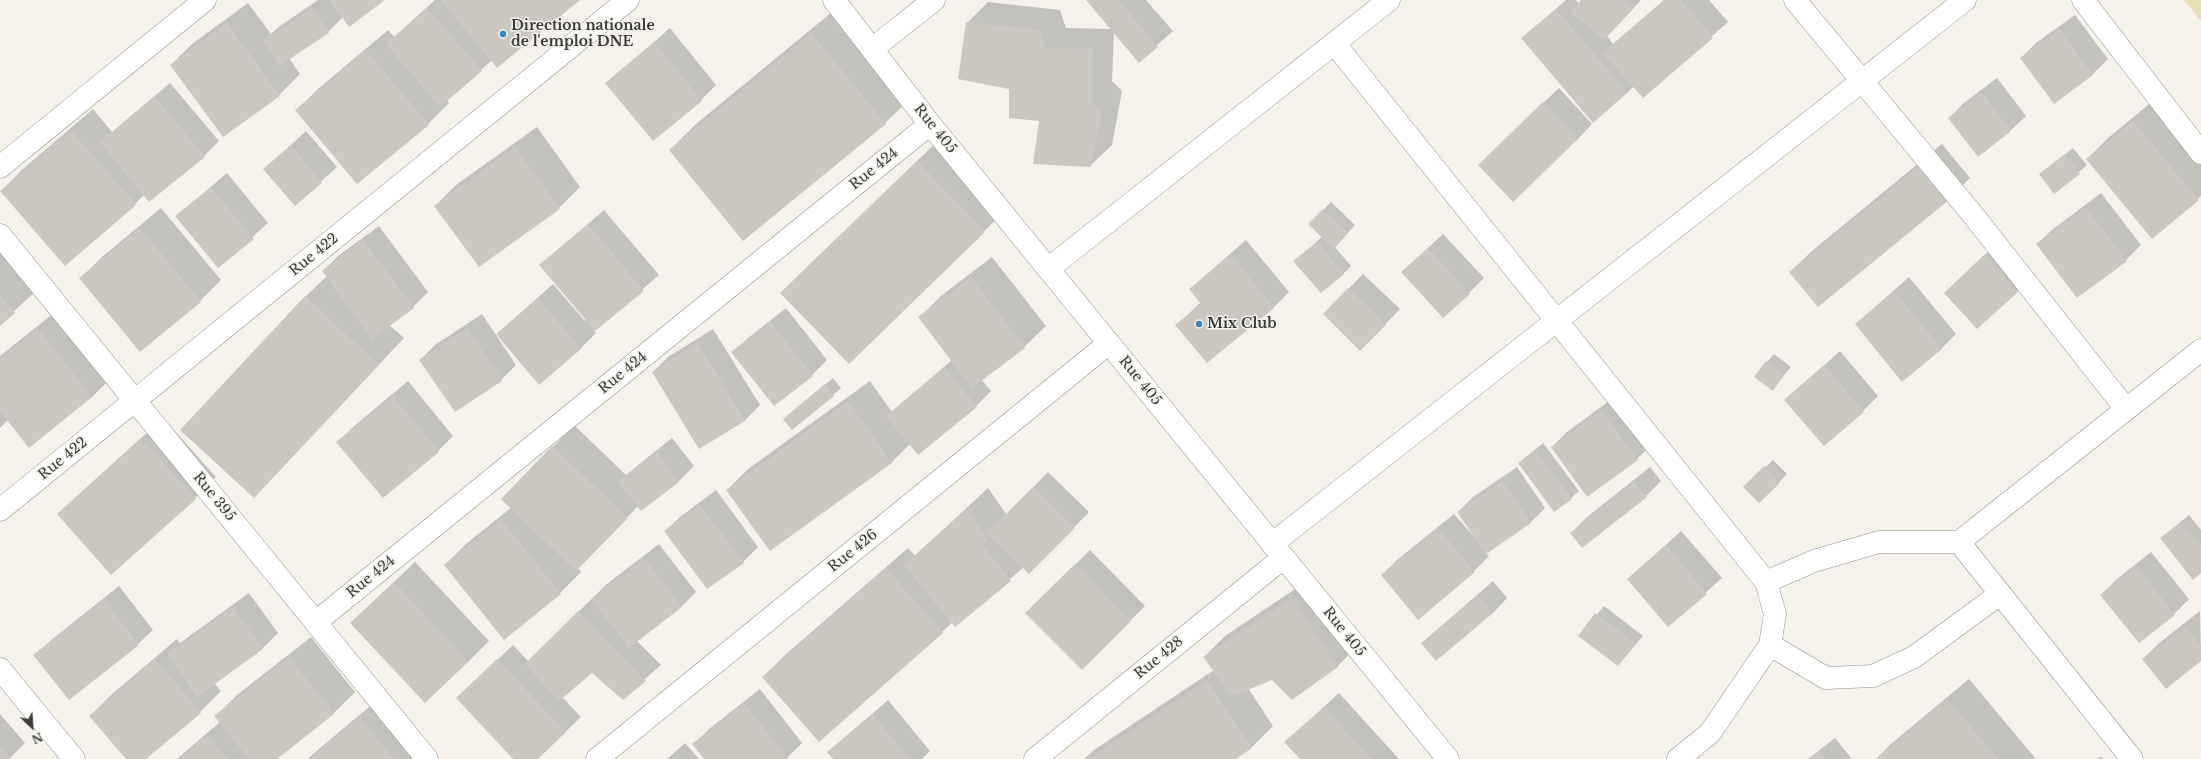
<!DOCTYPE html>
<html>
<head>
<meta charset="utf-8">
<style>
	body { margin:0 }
	#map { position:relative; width:2201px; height:759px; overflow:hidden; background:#f4f2eb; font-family:"Libre Baskerville",serif }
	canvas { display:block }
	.north { position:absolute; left:12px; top:707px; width:40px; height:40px; -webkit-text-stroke:3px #f4f2eb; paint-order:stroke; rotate:155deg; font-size:11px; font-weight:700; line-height:16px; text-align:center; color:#3d3d3a }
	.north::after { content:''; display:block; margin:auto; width:14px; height:18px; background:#3d3d3a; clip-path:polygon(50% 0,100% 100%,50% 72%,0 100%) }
</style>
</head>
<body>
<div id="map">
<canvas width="2201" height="759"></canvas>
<div class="north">N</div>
</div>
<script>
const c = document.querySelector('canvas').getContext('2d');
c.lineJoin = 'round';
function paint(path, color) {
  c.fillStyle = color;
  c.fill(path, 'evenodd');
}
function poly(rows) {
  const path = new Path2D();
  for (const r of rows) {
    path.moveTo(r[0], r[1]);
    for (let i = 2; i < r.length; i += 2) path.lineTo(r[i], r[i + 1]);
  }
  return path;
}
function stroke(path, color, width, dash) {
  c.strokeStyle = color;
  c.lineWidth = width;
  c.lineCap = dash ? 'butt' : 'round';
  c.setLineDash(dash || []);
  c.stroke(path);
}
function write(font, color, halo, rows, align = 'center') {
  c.font = font + ' "Libre Baskerville",serif';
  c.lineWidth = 3;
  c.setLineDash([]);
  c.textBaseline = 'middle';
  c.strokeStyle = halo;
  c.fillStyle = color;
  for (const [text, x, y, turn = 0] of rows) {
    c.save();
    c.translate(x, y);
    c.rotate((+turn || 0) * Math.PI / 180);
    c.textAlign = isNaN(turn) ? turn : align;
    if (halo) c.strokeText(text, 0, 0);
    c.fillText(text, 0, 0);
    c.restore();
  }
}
paint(poly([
	[2184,0,2201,0,2201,21]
]), '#e8deb1');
paint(poly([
	[318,0,383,0,343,17,328,32,289,58,300,74,279,95,171,65,192,44,248,3,271,34,280,26],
	[435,0,578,0,492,60,447,100,449,103,428,124,297,110,318,89,388,30,394,37],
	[1087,0,1146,0,1173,31,1139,61,1114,31,1112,81,1122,91,1112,145,1090,166,1040,120,1010,88,967,23,988,2,1060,10,1066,28,1111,29],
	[1566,0,1576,0,1579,4,1583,0,1641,0,1607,36,1613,44,1664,0,1709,0,1728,22,1643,97,1634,86,1627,93,1523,38],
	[837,8,911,98,885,123,670,150,696,124],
	[2075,15,2108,59,2093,74,2054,103,2021,58,2036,43],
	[670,28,716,85,701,100,653,139,607,83],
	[1997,78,2026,116,2011,130,1978,156,1949,118,1964,103],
	[170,83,219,141,204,156,144,195,135,204,1,191,22,170,93,109,112,132],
	[1559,88,1592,124,1578,139,1494,150],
	[2154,100,2201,157,2201,196,2198,199,2087,159,2108,138],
	[537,127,580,187,559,208,435,206,456,185],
	[306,131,337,167,295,205,265,169],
	[943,136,1010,206,849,362,807,267],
	[1942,144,1970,178,1949,199,1790,272,1812,251],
	[2073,148,2087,165,2054,193,2040,174],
	[227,173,268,223,219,267,177,216],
	[2101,193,2141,245,2126,260,2037,244,2052,230],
	[1331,202,1355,225,1335,247,1351,266,1343,274,1295,261,1323,236,1310,224],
	[161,208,221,280,200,301,81,278,102,257],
	[604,210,659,275,594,331,596,333,581,348,539,383,497,334,553,284,585,321,587,319,541,265],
	[379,226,428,292,413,307,389,325,404,338,254,497,305,297,327,276,323,271,338,256],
	[1443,234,1484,278,1469,293,1402,272],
	[1246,240,1289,292,1274,307,1207,362,1177,325,1201,302,1190,289],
	[1999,241,2032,276,2017,291,1945,293],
	[0,250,36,291,0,324],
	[992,257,1046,326,1024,347,981,379,991,391,976,406,918,454,910,444,892,462,770,550,727,490,748,469,870,381,892,412,952,360,920,317,941,296],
	[1363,274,1400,309,1375,335,1324,314],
	[1909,277,1956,334,1941,349,1856,324],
	[786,308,827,360,812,375,774,405,733,352,748,338],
	[59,309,113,376,92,397,8,420,0,428,0,356],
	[482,314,516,365,501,380,420,360,435,345],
	[713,329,760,405,745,420,699,448,653,372,668,357],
	[1840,351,1878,396,1863,411,1786,400],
	[1774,354,1791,367,1772,390,1767,362],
	[833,378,841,388,833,395,792,412],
	[408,381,453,436,438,451,338,442,353,427],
	[1616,396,1652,444,1637,459,1552,447,1567,432],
	[163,418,216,477,195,498,58,514],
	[574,425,626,475,672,438,694,466,679,481,641,510,638,506,578,568,581,572,560,593,445,565,466,544,512,507,503,499],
	[1543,443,1579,491,1571,498,1519,463],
	[1773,460,1787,474,1760,502,1745,487],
	[1517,467,1545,508,1530,523,1486,553,1489,556,1474,571,1382,575,1397,560,1454,514,1478,541,1458,512,1473,497],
	[1650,467,1661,481,1646,496,1571,533,1586,518],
	[1048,472,1089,512,1029,573,1024,567,955,626,953,622,819,741,763,677,784,656,908,548,915,556,988,488,1007,515],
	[716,490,758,547,743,562,665,531,680,517],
	[2189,515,2201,530,2201,572,2161,538],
	[1681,531,1722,578,1668,626,1628,579],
	[659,544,696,592,681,607,637,641,661,665,623,698,592,672,562,697,581,717,537,759,515,759,473,683,513,645,528,661,607,584],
	[1090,550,1145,606,1082,669,1027,613],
	[2151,552,2189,599,2174,614,2101,595,2116,580],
	[415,562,489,641,468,662,373,602],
	[1313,577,1358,645,1337,667,1272,679,1248,688,1273,726,1252,747,1234,759,1084,759,1094,750,1214,670,1204,657,1225,636],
	[1493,581,1507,598,1493,613,1422,643],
	[119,586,153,630,138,644,35,656,50,641],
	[249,593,278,633,263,648,214,683,221,691,200,712,145,759,127,759,90,716,111,695,177,639,180,643],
	[1604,606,1643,636,1618,665,1579,636],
	[2200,611,2201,660,2143,659,2158,644],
	[311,637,355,692,334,713,275,759,177,759,220,722,216,716,237,695],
	[1969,679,2036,759,1876,759,1891,744],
	[760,689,802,743,786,759,705,759,694,744,709,729],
	[1339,693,1399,759,1301,759,1286,742],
	[381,697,425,759,307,759],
	[888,700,930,751,922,759,834,759,829,752],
	[0,714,25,743,9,759,0,759],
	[1835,738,1852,759,1808,759],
	[685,743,699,759,667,759],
	[2101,756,2103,759,2097,759]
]), '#0003');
paint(poly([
	[329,0,385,0,349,27],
	[441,0,580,0,497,68],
	[1086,0,1118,0,1158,47,1139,63],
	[1581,0,1624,0,1634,8,1604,40,1571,12],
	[1665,0,1681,0,1713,38,1643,98,1603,53],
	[312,8,329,33,279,66,263,41],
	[427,8,482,71,440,107,386,44],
	[1556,9,1627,93,1593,123,1521,38],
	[966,22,1039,30,1045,48,1093,49,1091,102,1102,112,1091,167,1033,164,1039,121,1009,118,1009,89,958,79],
	[227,23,280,96,223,137,170,65],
	[2059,29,2093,75,2054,104,2020,58],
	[811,33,886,124,743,241,669,150],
	[654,42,702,101,653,141,605,83],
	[366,50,429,125,357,184,295,110],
	[1982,92,2011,131,1978,157,1948,118],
	[155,97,205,157,149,202,100,142],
	[1543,102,1578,139,1513,202,1478,165],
	[2133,121,2199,200,2152,239,2086,159],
	[71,130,136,205,65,266,0,191],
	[291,145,322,183,295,206,263,169],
	[515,147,560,209,479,267,434,206],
	[2065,154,2080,174,2054,194,2039,174],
	[917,161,985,232,849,364,780,293],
	[1920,165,1949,200,1818,307,1789,272],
	[211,187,254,239,218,268,175,216],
	[2085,207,2127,261,2077,298,2036,244],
	[1323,209,1348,233,1334,249,1308,224],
	[588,224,644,291,595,331,539,265],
	[140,228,201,302,140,352,79,278],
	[363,240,414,308,372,339,322,271],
	[1317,242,1344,274,1321,293,1293,261],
	[1428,248,1470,294,1443,318,1401,272],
	[1231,255,1274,308,1207,363,1175,325,1201,304,1189,289],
	[1984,255,2018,292,1977,329,1944,293],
	[971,277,1025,348,972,388,918,317],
	[1348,288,1386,325,1360,351,1323,314],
	[1894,291,1942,349,1902,382,1855,324],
	[0,295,15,313,0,326],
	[305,296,379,365,254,498,180,430],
	[538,298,581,349,539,385,496,334],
	[770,322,813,376,774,406,731,352],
	[467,328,502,381,455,412,419,360],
	[38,329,92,397,29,448,0,411,0,359],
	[698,343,745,421,699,449,652,372],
	[1766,361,1784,375,1773,391,1754,377],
	[1824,365,1864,412,1824,446,1784,400],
	[944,367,977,407,918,455,886,416],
	[825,384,834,396,792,430,783,419],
	[393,396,439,452,383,498,336,442],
	[848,401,892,463,770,551,726,490],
	[1601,410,1638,460,1587,497,1551,447],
	[141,438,196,499,111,575,57,514],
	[552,446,628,518,576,571,501,499],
	[1535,450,1572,499,1554,512,1518,463],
	[657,452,679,482,641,511,618,482],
	[1764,466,1780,483,1759,503,1743,487],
	[1502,481,1531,523,1486,554,1457,512],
	[1634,482,1647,497,1582,548,1570,533],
	[1033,487,1075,528,1029,574,987,533],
	[700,505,744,563,707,589,664,531],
	[966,509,988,540,982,544,1011,581,955,627,904,565],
	[501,519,561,594,504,640,444,565],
	[2181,522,2201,547,2201,573,2193,580,2160,538],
	[1438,528,1475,572,1418,620,1381,575],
	[1666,545,1707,594,1668,627,1627,579],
	[644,558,682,607,629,648,591,599],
	[1075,564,1131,621,1082,670,1025,613],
	[2136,566,2175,615,2139,643,2100,595],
	[886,568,943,633,819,742,762,677],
	[394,582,468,662,425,703,350,623],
	[1478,595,1493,613,1436,661,1421,643],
	[1292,598,1338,667,1292,700,1272,680,1232,696,1203,657],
	[104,600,139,645,69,700,33,655],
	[233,607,263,649,197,697,167,654],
	[578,611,646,681,623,700,592,673,559,701,525,664],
	[1595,613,1636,644,1618,666,1578,636],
	[2185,626,2201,646,2201,661,2166,689,2142,659],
	[289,657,334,714,277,759,249,759,214,716],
	[155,659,201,713,146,759,126,759,89,716],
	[497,659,566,732,538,759,513,759,456,698],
	[1207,681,1252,748,1236,759,1089,759],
	[1947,699,1998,759,1876,759],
	[744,703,788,759,704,759,692,744],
	[1324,707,1371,759,1300,759,1284,742],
	[872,714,910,759,833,759,827,752],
	[359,717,394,759,309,759],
	[207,735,228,759,179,759],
	[0,746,11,759,0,759],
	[1819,752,1825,759,1810,759]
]), '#cac8c1');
const street = poly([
	[834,0,930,124,1448,759],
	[1795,0,1973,215,2126,409],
	[2083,0,2201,153],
	[1334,43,1766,582,1775,614,1770,645,1710,733,1678,759],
	[872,49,934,0],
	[0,167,205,0],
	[0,235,427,759],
	[1048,269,1389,0],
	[0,510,628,0],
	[1959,542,2132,759],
	[1272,544,1965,0],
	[1766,582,1814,561,1879,542,1959,542,2201,350],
	[316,622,930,124],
	[1770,645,1826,678,1873,676,1914,657,2000,594],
	[0,669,74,759],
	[597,759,1109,343],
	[1035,759,1283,558]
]);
stroke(street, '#96948d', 23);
stroke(street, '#fff', 22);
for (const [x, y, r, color] of [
	[503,34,4,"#3885b8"],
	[1199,324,4,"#3885b8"]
]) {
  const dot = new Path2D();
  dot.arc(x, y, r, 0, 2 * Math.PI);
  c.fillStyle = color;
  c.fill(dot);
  stroke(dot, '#f4f2eb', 1.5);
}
write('bold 14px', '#3d3d3a', '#f4f2eb', [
	["Direction nationale",511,26],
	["de l'emploi DNE",511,42],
	["Mix Club",1207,324]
], 'left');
write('14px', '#3d3d3a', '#f4f2eb', [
	["Rue 405",935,129,51],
	["Rue 424",874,169,-39],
	["Rue 422",314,255,-39],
	["Rue 424",623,373,-39],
	["Rue 405",1140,381,51],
	["Rue 422",63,459,-39],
	["Rue 395",214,497,51],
	["Rue 426",853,551,-39],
	["Rue 424",371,577,-39],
	["Rue 405",1344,632,51],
	["Rue 428",1159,658,-39]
]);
</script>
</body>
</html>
